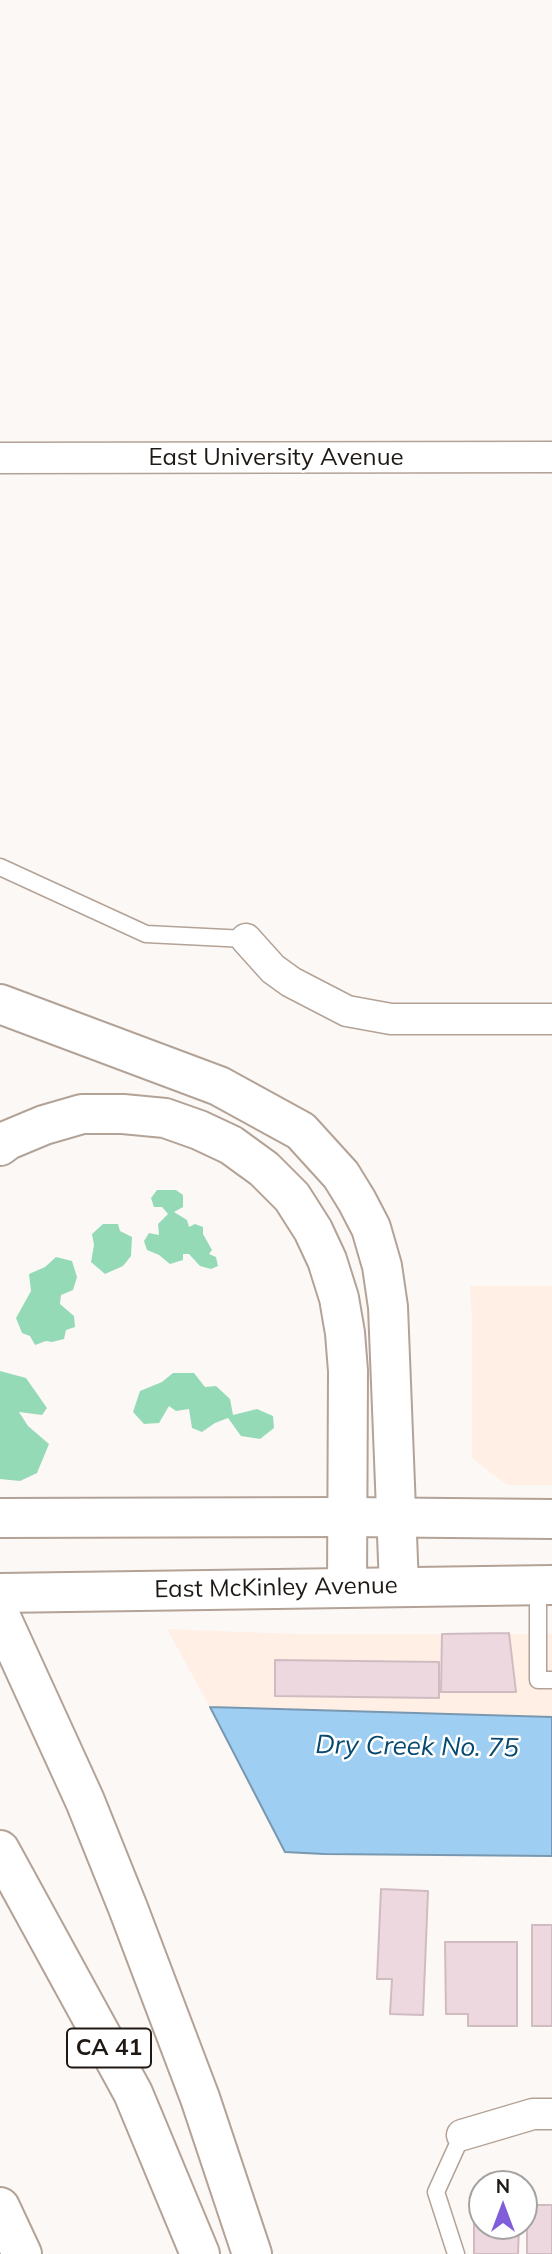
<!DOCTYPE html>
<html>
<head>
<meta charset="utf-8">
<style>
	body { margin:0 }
	#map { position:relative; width:552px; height:2254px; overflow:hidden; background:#fcf8f6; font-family:Mulish,sans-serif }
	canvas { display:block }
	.north { position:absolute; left:468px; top:2170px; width:70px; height:70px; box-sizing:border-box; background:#fff; border:2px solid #a5a3a1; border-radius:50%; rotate:0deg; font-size:19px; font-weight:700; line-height:28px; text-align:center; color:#1f1915 }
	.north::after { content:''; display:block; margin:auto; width:24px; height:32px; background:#805ed9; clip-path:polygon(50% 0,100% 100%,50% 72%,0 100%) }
</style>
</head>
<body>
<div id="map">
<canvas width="552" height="2254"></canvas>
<div class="north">N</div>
</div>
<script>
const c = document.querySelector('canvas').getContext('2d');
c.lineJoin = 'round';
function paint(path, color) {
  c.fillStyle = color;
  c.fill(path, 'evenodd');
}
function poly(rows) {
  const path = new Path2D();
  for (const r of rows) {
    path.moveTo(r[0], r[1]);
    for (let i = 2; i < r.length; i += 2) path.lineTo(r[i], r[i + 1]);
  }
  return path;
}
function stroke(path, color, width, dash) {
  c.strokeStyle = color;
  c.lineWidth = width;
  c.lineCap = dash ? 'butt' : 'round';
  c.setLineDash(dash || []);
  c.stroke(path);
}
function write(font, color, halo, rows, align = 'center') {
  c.font = font + ' Mulish,sans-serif';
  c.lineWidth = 5;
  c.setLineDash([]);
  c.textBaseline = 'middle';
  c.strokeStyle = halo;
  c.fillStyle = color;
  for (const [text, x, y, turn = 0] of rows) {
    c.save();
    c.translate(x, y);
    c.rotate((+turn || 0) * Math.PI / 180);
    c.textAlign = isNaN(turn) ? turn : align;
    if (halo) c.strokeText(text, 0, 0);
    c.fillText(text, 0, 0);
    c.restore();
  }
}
paint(poly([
	[470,1286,552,1286,552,1485,507,1485,472,1458,472,1320],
	[167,1629,294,1634,552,1634,552,1717,210,1707]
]), '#ffefe5');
paint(poly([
	[157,1190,176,1190,183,1195,183,1207,174,1212,187,1220,189,1227,195,1224,203,1227,203,1234,212,1250,209,1254,216,1257,218,1266,211,1269,200,1266,189,1254,183,1254,183,1260,170,1264,159,1255,147,1250,144,1241,149,1233,159,1235,158,1224,168,1214,162,1207,154,1207,151,1198],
	[103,1224,118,1224,120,1231,132,1237,131,1256,123,1266,105,1274,91,1262,94,1245,92,1234],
	[56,1257,72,1261,77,1277,73,1290,61,1295,60,1304,74,1316,75,1327,66,1330,64,1339,52,1342,46,1341,35,1345,30,1336,22,1333,16,1318,31,1291,29,1274,45,1267],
	[0,1371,26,1378,47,1408,42,1415,19,1412,28,1426,49,1444,37,1473,20,1481,0,1479],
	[173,1373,194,1373,205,1387,216,1386,230,1399,233,1415,257,1409,273,1416,274,1428,260,1439,241,1436,228,1418,215,1423,202,1432,192,1428,189,1409,176,1411,169,1406,159,1423,144,1424,133,1412,140,1391,162,1382]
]), '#95dab7');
const water = poly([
	[210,1707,552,1717,552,1856,324,1854,285,1852,210,1707]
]);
paint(water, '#9fcef3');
stroke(water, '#7998b0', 2);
const building = poly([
	[509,1633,516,1692,441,1692,442,1634,509,1633],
	[275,1660,439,1662,439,1698,275,1696,275,1660],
	[381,1889,428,1891,423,2015,390,2014,392,1979,377,1979,381,1889],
	[532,1925,552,1925,552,2026,532,2026,532,1925],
	[445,1942,517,1942,517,2026,468,2026,468,2014,446,2014,445,1942],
	[527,2205,552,2205,552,2254,527,2254,527,2205],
	[474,2222,482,2222,482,2226,519,2226,518,2254,474,2254,474,2222]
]);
paint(building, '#eed8df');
stroke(building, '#d0bbc1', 2);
const lane = poly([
	[0,867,146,934,246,939],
	[538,1585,538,1680,552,1680],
	[456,2254,436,2192,462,2135]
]);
const street = poly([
	[0,458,552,457],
	[246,939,273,969,291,982,347,1011,391,1019,552,1019],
	[462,2135,533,2114,552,2114]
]);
const secondary = poly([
	[0,1518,346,1517,552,1519],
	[0,1593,552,1585]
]);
const highway = poly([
	[0,1004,219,1086,301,1131,341,1175,357,1201,371,1228,382,1266,388,1307,399,1586],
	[0,1146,8,1140,44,1125,82,1114,123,1114,165,1118,199,1130,231,1145,264,1169,292,1197,313,1230,327,1260,339,1298,345,1333,348,1371,347,1587],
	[0,1615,85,1801,128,1908,200,2098,252,2254],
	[0,1850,133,2093,200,2254],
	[0,2207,22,2254]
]);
stroke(lane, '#b3a296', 19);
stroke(street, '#b3a296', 33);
stroke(secondary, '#b3a296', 42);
stroke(highway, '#b3a296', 42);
stroke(lane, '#fff', 16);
stroke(street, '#fff', 30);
stroke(secondary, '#fff', 38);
stroke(highway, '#fff', 38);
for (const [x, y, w] of [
	[109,2048,84]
]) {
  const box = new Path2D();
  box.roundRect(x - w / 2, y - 19.5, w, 39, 5);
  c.fillStyle = '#fff';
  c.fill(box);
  stroke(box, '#1f1915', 2);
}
write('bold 23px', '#1f1915', null, [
	["CA 41",109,2048]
]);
write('24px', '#1f1915', '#fff', [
	["East University Avenue",276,458],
	["East McKinley Avenue",276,1588,-1]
]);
write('italic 26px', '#074970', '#fff', [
	["Dry Creek No. 75",417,1747,1]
]);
</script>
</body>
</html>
